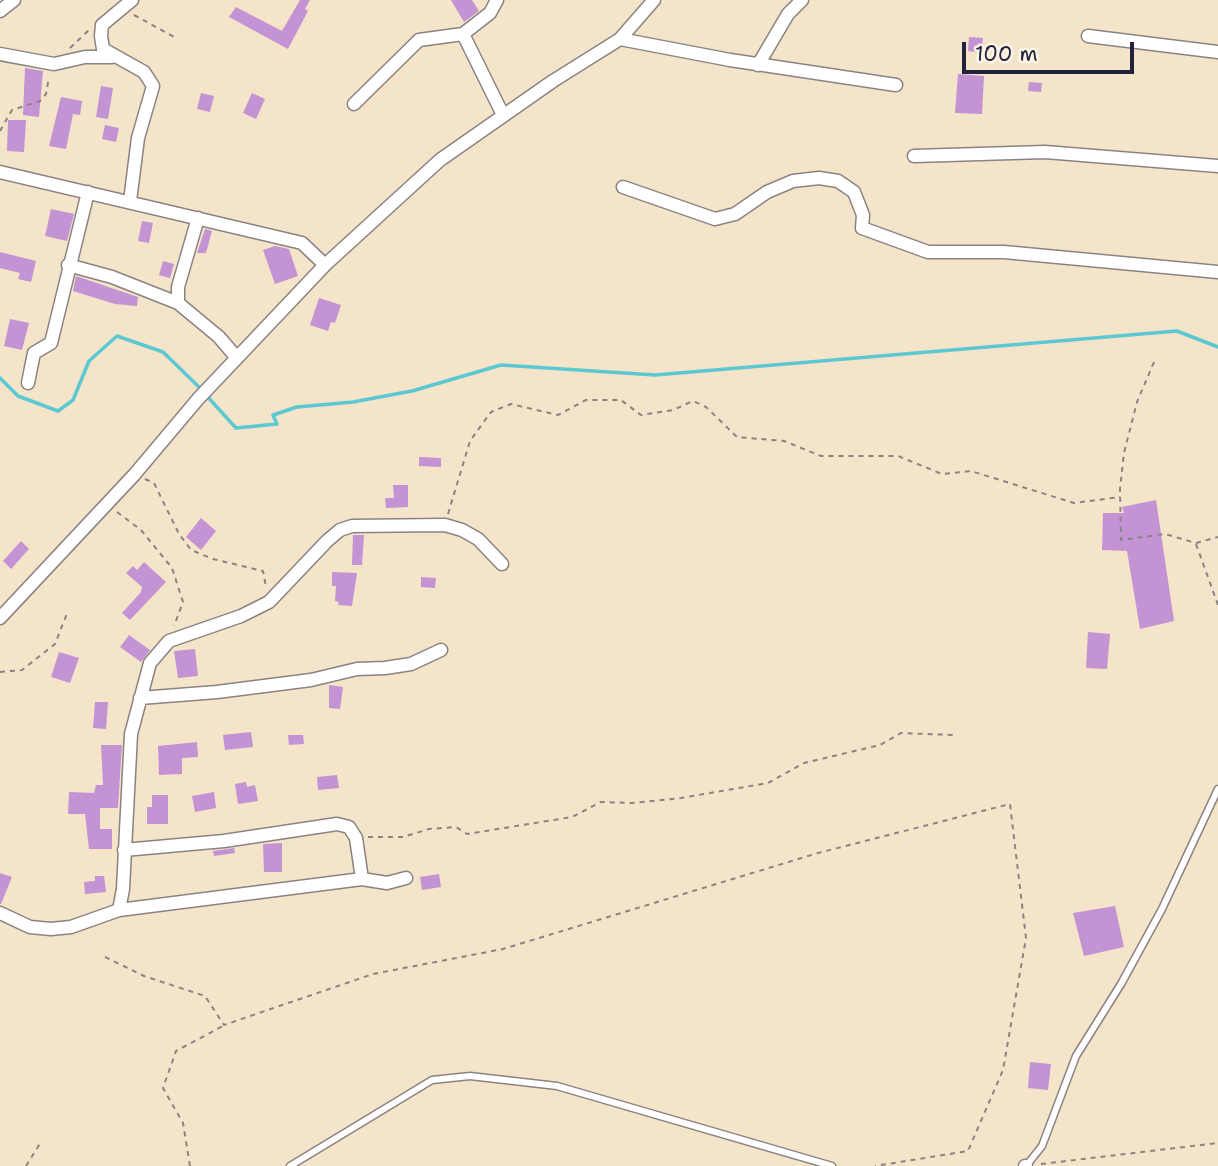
<!DOCTYPE html>
<html>
<head>
<meta charset="utf-8">
<style>
	body { margin:0 }
	#map { position:relative; width:1218px; height:1166px; overflow:hidden; background:#f4e4c9; font-family:"Shantell Sans",sans-serif }
	canvas { display:block }
	.scale { position:absolute; left:962px; top:42px; width:172px; height:32px; box-sizing:border-box; border:4px solid #22223b; border-top:0; padding-left:9px; font-size:21px; line-height:24px; white-space:nowrap; color:#22223b; -webkit-text-stroke:5px #fcf5e5; paint-order:stroke }
</style>
</head>
<body>
<div id="map">
<canvas width="1218" height="1166"></canvas>
<div class="scale">100 m</div>
</div>
<script>
const c = document.querySelector('canvas').getContext('2d');
c.lineJoin = 'round';
function poly(rows) {
  const path = new Path2D();
  for (const r of rows) {
    path.moveTo(r[0], r[1]);
    for (let i = 2; i < r.length; i += 2) path.lineTo(r[i], r[i + 1]);
  }
  return path;
}
function stroke(path, color, width, dash) {
  c.strokeStyle = color;
  c.lineWidth = width;
  c.lineCap = dash ? 'butt' : 'round';
  c.setLineDash(dash || []);
  c.stroke(path);
}
function paint(path, color) {
  c.fillStyle = color;
  c.fill(path, 'evenodd');
}
stroke(poly([
	[0,378,18,396,58,411,73,400,89,361,117,336,163,352,201,389],
	[206,395,236,428,277,424,273,415,297,407,353,402,412,391,501,365,655,375,1177,331,1218,347]
]), '#5cc9d2', 3.5);
paint(poly([
	[300,0,310,0,305,9,308,11,288,49,229,17,236,7,282,31],
	[451,0,472,0,479,11,464,22],
	[969,37,983,38,981,53,968,51],
	[25,68,43,71,39,117,23,115],
	[958,74,984,76,982,114,955,113],
	[1029,82,1042,83,1041,92,1028,91],
	[101,86,113,88,108,119,96,117],
	[201,93,214,96,210,112,197,109],
	[252,93,265,99,256,119,243,113],
	[61,97,82,101,80,115,73,114,66,149,49,146],
	[8,120,26,120,24,152,7,151],
	[105,125,119,128,116,142,102,139],
	[51,209,74,214,67,241,45,236],
	[142,221,153,223,149,243,138,241],
	[205,229,212,231,206,253,197,253],
	[275,246,289,249,298,276,275,284,263,250],
	[0,252,36,261,31,282,18,279,20,273,0,268],
	[163,261,174,264,170,278,159,275],
	[76,276,138,297,137,306,115,304,73,291],
	[319,298,341,305,335,323,331,322,328,331,310,325],
	[10,319,29,323,22,350,4,346],
	[419,457,441,458,441,467,419,466],
	[393,485,408,485,408,507,386,508,385,498,394,498],
	[1156,500,1174,621,1140,629,1127,551,1102,550,1103,513,1124,513,1122,507],
	[201,518,216,531,201,550,186,537],
	[353,535,364,535,362,565,352,565],
	[21,541,29,549,11,569,3,561],
	[144,562,166,582,130,620,122,613,141,592,142,587,126,573,133,566,137,570],
	[332,572,357,573,352,606,338,605,339,602,335,601,336,586,332,586],
	[421,577,436,578,435,588,421,587],
	[1088,632,1110,634,1107,669,1086,668],
	[129,635,150,650,141,662,120,647],
	[195,649,198,676,178,678,174,651],
	[59,652,79,658,70,683,51,677],
	[329,685,343,687,340,709,329,708],
	[95,702,108,702,106,729,93,728],
	[251,732,253,747,225,750,223,735],
	[288,735,303,735,304,744,289,745],
	[197,742,198,757,182,758,182,774,159,775,158,746],
	[101,745,122,745,118,808,100,808,100,829,112,829,112,849,89,849,85,814,68,814,69,792,94,793,96,785,103,785],
	[337,775,339,788,318,790,317,777],
	[246,782,247,787,255,785,258,801,238,804,235,784],
	[214,792,216,808,195,812,192,796],
	[152,795,168,795,168,824,147,824,147,807,152,807],
	[282,843,282,872,264,872,263,844],
	[234,848,235,853,214,856,213,851],
	[0,873,12,877,1,904,0,904],
	[439,874,441,887,422,890,420,877],
	[95,876,104,876,106,892,85,894,84,882,95,881],
	[1115,906,1124,947,1084,956,1073,913],
	[1030,1062,1051,1064,1048,1090,1028,1088]
]), '#c393d4');
const service = poly([
	[290,1166,432,1080,470,1076,557,1086,832,1166],
	[1026,1166,1042,1146,1076,1056,1121,984,1162,909,1218,789]
]);
const minor = poly([
	[0,11,14,0],
	[463,34,503,115],
	[1088,36,1218,52],
	[620,39,730,60,896,85],
	[0,54,54,64,85,57,112,57],
	[758,65,788,14,802,0],
	[354,104,419,40,463,34,490,13,497,0],
	[914,156,1045,152,1218,166],
	[0,172,302,243,325,265],
	[623,187,715,219,735,214,767,192,793,181,819,178,838,181,854,192,863,215,862,228,928,252,1004,252,1218,272],
	[130,201,138,138,153,86,144,72,103,49,101,36,102,25,132,0],
	[198,218,178,287,178,303,219,337,237,358],
	[68,265,112,277,178,303],
	[28,383,34,353,51,343,88,192],
	[0,618,134,475,198,399,325,265,440,160,553,81,620,39,654,0],
	[140,698,217,692,311,680,357,669,385,668,411,664,441,650],
	[124,850,224,841,337,824,349,827,356,838,362,879],
	[119,910,123,889,131,734,150,663,169,641,241,616,269,602,327,541,340,530,352,526,445,525,462,530,478,539,502,564],
	[0,913,30,927,51,929,71,927,119,910,362,879,387,883,406,878],
	[1025,1166,1026,1166]
]);
stroke(service, '#8b8382', 9);
stroke(minor, '#8b8382', 15);
stroke(poly([
	[134,15,176,38],
	[70,48,89,30],
	[0,131,12,110,40,101,46,94,49,77],
	[1154,362,1137,402,1124,453,1120,489,1121,540,1165,534,1196,543,1218,537],
	[145,479,154,483,179,534,191,550,213,559,263,571,266,587],
	[117,512,141,530,172,568,183,602,174,626],
	[448,514,470,441,491,412,511,404,558,415,586,400,621,400,641,415,673,410,693,401,706,407,737,437,784,441,821,456,898,456,942,474,971,471,1074,503,1120,497],
	[1196,544,1218,605],
	[0,672,22,670,55,644,68,611],
	[368,837,403,837,429,829,456,827,467,834,572,817,601,802,632,803,681,798,768,783,804,763,880,745,901,733,953,735],
	[105,957,144,976,205,996,224,1025,373,974,503,949,818,853,1010,804,1026,938,1003,1070,968,1151,875,1166],
	[1041,1164,1218,1143],
	[26,1166,41,1142],
	[190,1166,183,1123,163,1088,176,1051,223,1026]
]), '#8b8382', 2, [5, 5]);
stroke(service, '#fff', 6);
stroke(minor, '#fff', 12);
</script>
</body>
</html>
